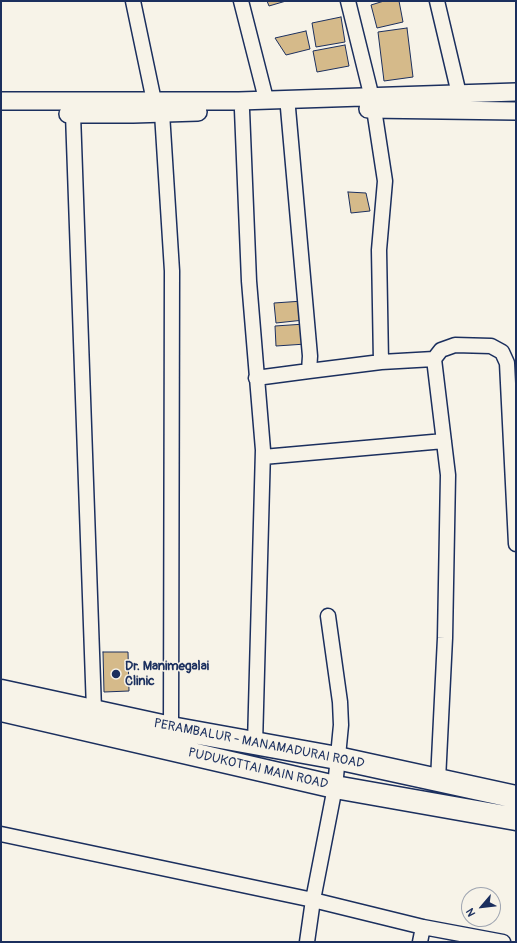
<!DOCTYPE html>
<html>
<head>
<meta charset="utf-8">
<style>
	body { margin:0 }
	#map { position:relative; width:517px; height:943px; overflow:hidden; background:#f7f3e8; font-family:Pangolin,sans-serif }
	canvas { display:block }
	.frame { position:absolute; inset:0; border:2px solid #1b2f5e; pointer-events:none }
	.north { position:absolute; left:461px; top:887px; width:40px; height:40px; box-sizing:border-box; background:#f7f3e8; border:1px solid #9fa5b1; border-radius:50%; rotate:242deg; font-size:11px; font-weight:700; line-height:16px; text-align:center; color:#1b2f5e }
	.north::after { content:''; display:block; margin:auto; width:14px; height:18px; background:#1b2f5e; clip-path:polygon(50% 0,100% 100%,50% 72%,0 100%) }
</style>
</head>
<body>
<div id="map">
<canvas width="517" height="943"></canvas>
<div class="frame"></div>
<div class="north">N</div>
</div>
<script>
const c = document.querySelector('canvas').getContext('2d');
c.lineJoin = 'round';
function paint(path, color) {
  c.fillStyle = color;
  c.fill(path, 'evenodd');
}
function poly(rows) {
  const path = new Path2D();
  for (const r of rows) {
    path.moveTo(r[0], r[1]);
    for (let i = 2; i < r.length; i += 2) path.lineTo(r[i], r[i + 1]);
  }
  return path;
}
function stroke(path, color, width, dash) {
  c.strokeStyle = color;
  c.lineWidth = width;
  c.lineCap = dash ? 'butt' : 'round';
  c.setLineDash(dash || []);
  c.stroke(path);
}
function write(font, color, halo, rows, align = 'center') {
  c.font = font + ' Pangolin,sans-serif';
  c.lineWidth = 3;
  c.setLineDash([]);
  c.textBaseline = 'middle';
  c.strokeStyle = halo;
  c.fillStyle = color;
  for (const [text, x, y, turn = 0] of rows) {
    c.save();
    c.translate(x, y);
    c.rotate((+turn || 0) * Math.PI / 180);
    c.textAlign = isNaN(turn) ? turn : align;
    if (halo) c.strokeText(text, 0, 0);
    c.fillText(text, 0, 0);
    c.restore();
  }
}
const building = poly([
	[267,1,286,1,269,6,267,1],
	[384,1,399,1,403,22,377,28,371,5,384,1],
	[341,17,345,42,316,47,312,23,341,17],
	[407,28,413,77,384,81,378,32,407,28],
	[306,31,310,49,286,55,275,38,306,31],
	[345,45,349,66,317,72,313,51,345,45],
	[348,192,366,193,370,211,351,213,348,192],
	[303,301,304,320,276,323,274,303,303,301],
	[305,324,306,344,276,346,275,326,305,324],
	[103,652,128,652,129,691,104,692,103,652]
]);
paint(building, '#d5ba8a');
stroke(building, '#1b2f5e', 1);
const minor = poly([
	[133,1,154,101],
	[241,1,266,99],
	[348,1,372,98],
	[437,1,459,94],
	[374,109,385,181,379,250,381,362,434,359,448,475,445,638,438,780],
	[242,110,249,281,263,450,255,744],
	[162,113,172,271,171,728],
	[73,114,94,710],
	[434,359,441,350,455,345,491,346,502,352,507,363,516,544],
	[309,371,381,362],
	[256,378,309,371,310,356,288,108],
	[263,457,444,441],
	[1,834,313,900,423,927,420,942],
	[423,927,503,942],
	[307,942,313,900,335,787,341,725,340,702,328,616]
]);
const tertiary = poly([
	[1,101,239,101,516,92],
	[368,109,516,111],
	[68,114,133,114,198,112]
]);
const primary = poly([
	[1,691,171,728,337,758,516,797],
	[1,710,335,787,516,819]
]);
stroke(minor, '#1b2f5e', 17);
stroke(tertiary, '#1b2f5e', 20);
stroke(primary, '#1b2f5e', 25);
stroke(minor, '#f7f3e8', 14);
stroke(tertiary, '#f7f3e8', 17);
stroke(primary, '#f7f3e8', 22);
for (const [x, y, r, color] of [
	[116,674,5,"#1b2f5e"]
]) {
  const dot = new Path2D();
  dot.arc(x, y, r, 0, 2 * Math.PI);
  c.fillStyle = color;
  c.fill(dot);
  stroke(dot, '#f7f3e8', 1.5);
}
write('bold 13px', '#1b2f5e', '#f7f3e8', [
	["Dr. Manimegalai",125,667],
	["Clinic",125,682]
], 'left');
write('13px', '#1b2f5e', '#f7f3e8', [
	["PERAMBALUR - MANAMADURAI ROAD",259,744,11],
	["PUDUKOTTAI MAIN ROAD",258,769,13]
]);
</script>
</body>
</html>
